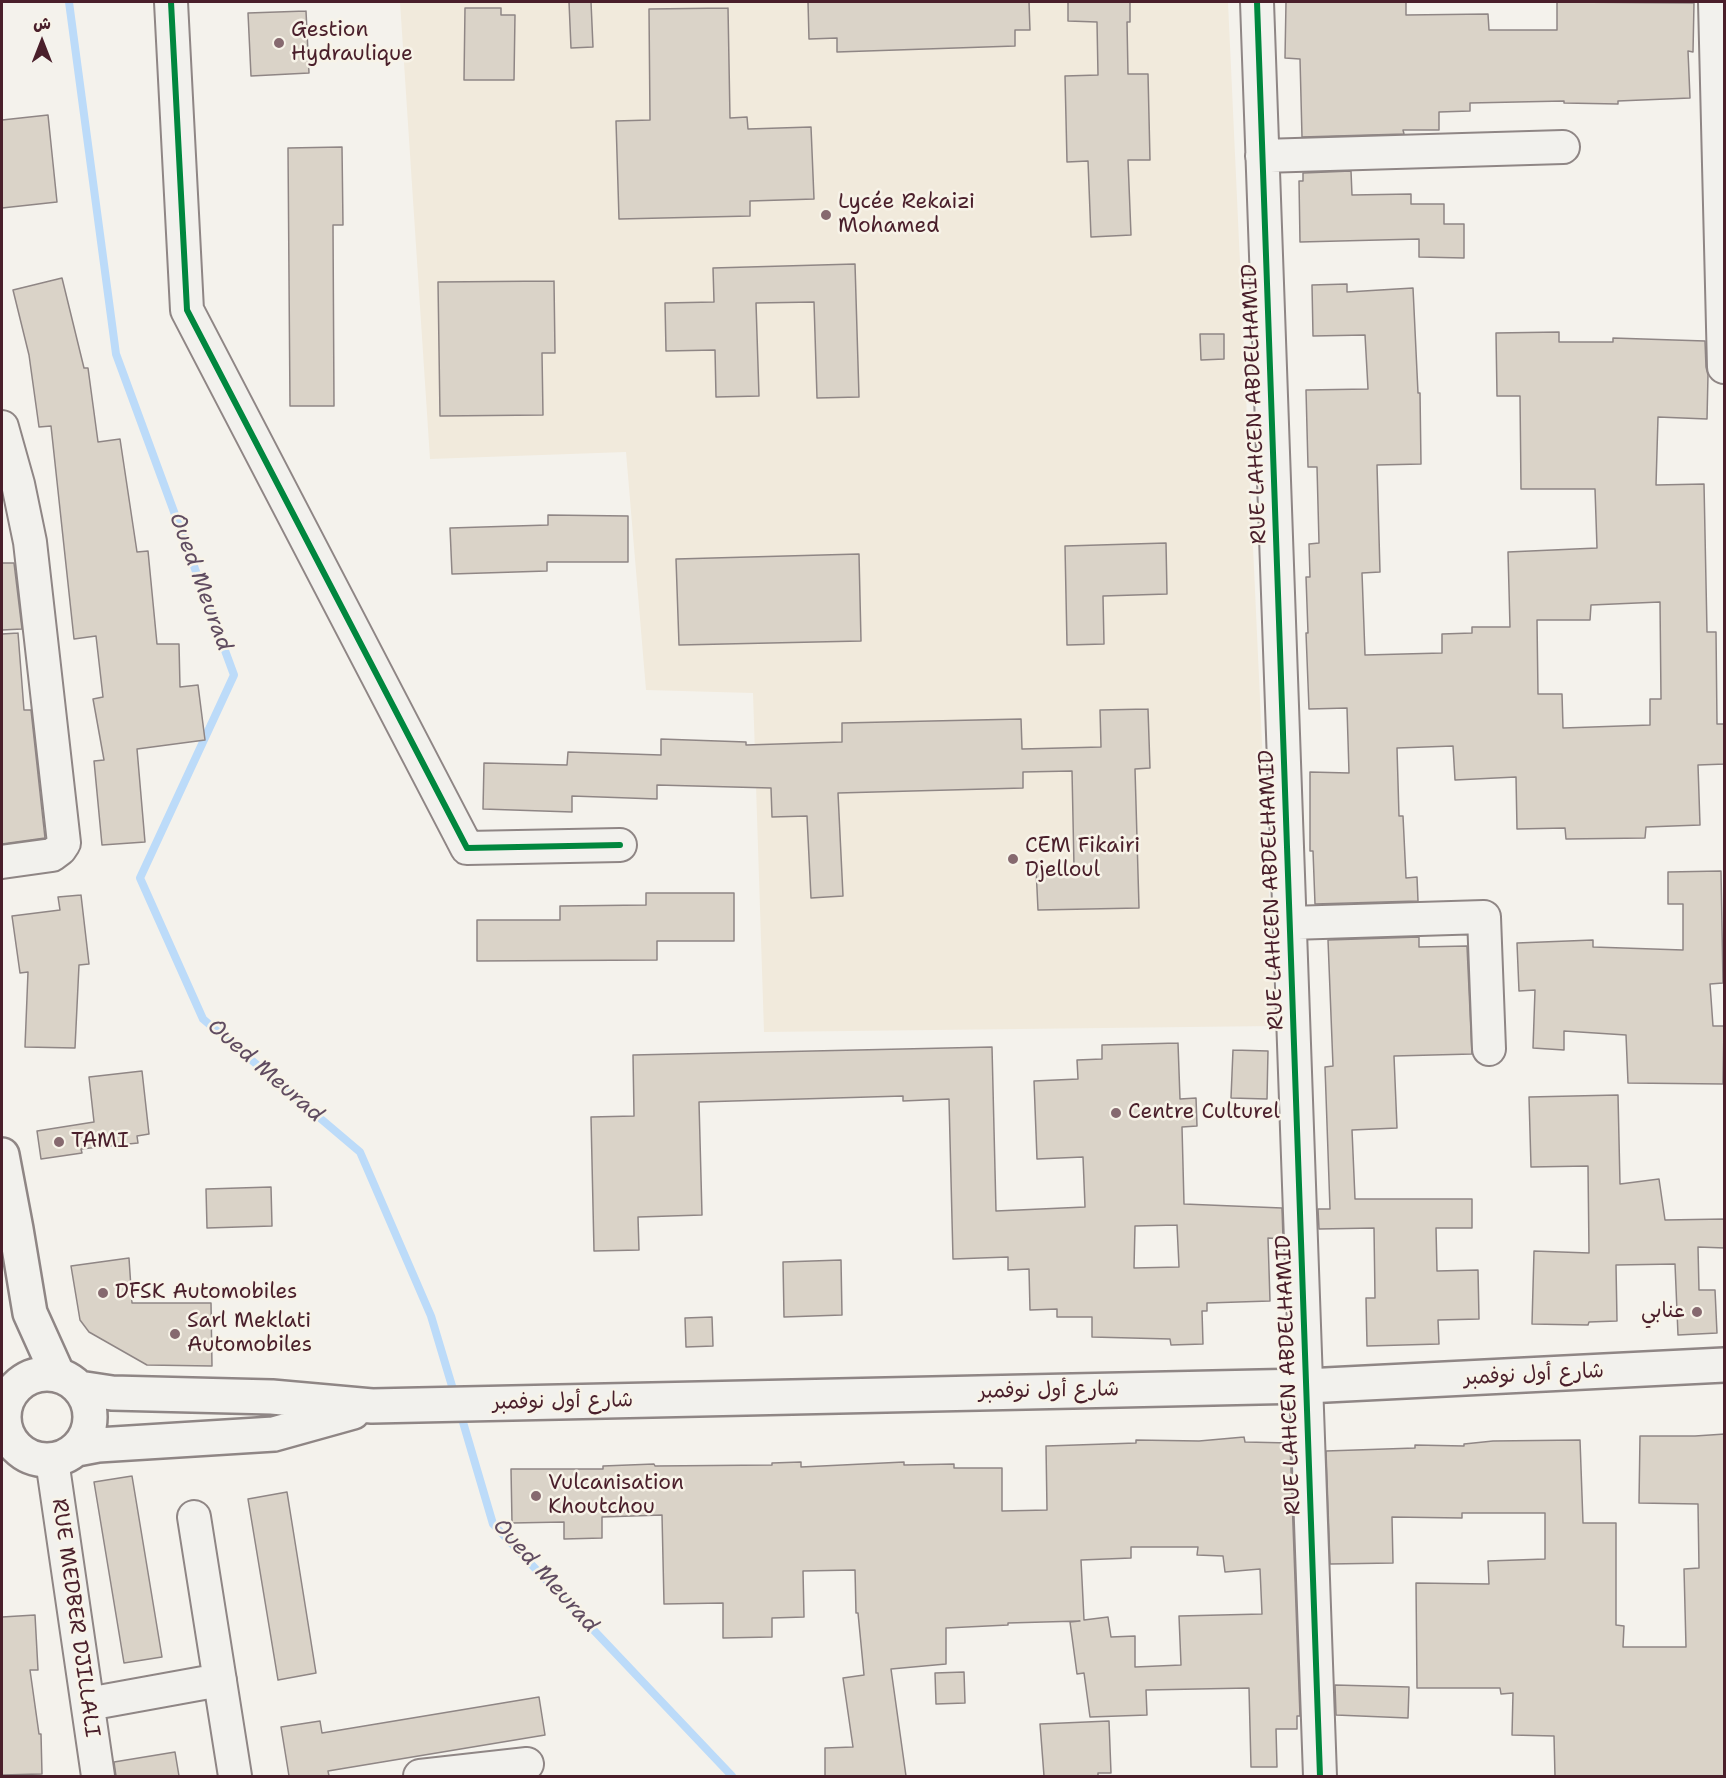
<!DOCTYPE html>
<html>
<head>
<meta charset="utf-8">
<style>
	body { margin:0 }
	#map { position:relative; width:1726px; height:1778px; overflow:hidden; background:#f4f2ec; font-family:"Shantell Sans","Playpen Sans Arabic",sans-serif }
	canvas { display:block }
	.frame { position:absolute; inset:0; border:3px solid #4a1f2b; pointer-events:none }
	.north { position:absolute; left:12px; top:12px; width:60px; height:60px; -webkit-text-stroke:4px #f7f3e8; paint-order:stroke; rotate:0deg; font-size:16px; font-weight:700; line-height:24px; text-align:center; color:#4a1f2b }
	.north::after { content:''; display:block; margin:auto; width:21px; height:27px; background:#4a1f2b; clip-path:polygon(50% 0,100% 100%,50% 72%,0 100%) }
</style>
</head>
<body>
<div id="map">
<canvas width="1726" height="1778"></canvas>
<div class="frame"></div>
<div class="north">ش</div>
</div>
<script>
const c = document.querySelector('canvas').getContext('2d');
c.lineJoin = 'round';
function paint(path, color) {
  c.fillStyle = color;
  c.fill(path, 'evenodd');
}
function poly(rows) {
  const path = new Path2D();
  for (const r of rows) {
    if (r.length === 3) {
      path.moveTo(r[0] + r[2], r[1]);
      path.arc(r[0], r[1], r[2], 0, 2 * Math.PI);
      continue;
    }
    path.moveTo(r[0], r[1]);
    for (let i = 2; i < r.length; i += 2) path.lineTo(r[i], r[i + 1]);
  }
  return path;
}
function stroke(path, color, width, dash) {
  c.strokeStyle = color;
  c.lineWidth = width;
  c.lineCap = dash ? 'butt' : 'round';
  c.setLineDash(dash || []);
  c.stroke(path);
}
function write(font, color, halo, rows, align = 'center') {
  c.font = font + ' "Shantell Sans","Playpen Sans Arabic",sans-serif';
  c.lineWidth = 5;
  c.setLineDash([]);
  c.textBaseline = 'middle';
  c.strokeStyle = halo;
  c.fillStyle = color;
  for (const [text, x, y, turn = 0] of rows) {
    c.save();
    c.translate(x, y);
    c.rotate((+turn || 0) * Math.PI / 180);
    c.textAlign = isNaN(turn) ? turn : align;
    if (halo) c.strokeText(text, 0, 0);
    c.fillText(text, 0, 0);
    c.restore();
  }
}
paint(poly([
	[400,2,1228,2,1275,1026,764,1032,753,693,646,690,626,452,430,459]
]), '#f1eadc');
stroke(poly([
	[69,2,116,354,234,675,140,878,203,1019,360,1152,431,1316,455,1396],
	[460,1412,493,1524,732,1776]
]), '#bcdbf9', 8);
const building = poly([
	[569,2,591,2,593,47,571,48,569,2],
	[808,2,1029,2,1030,30,1015,30,1015,46,837,52,837,38,809,39,808,2],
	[1068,2,1130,2,1130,22,1127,22,1128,74,1148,74,1150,160,1128,160,1131,235,1091,237,1088,161,1067,162,1065,76,1098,75,1097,22,1068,21,1068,2],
	[1286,2,1406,2,1406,15,1488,14,1489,30,1557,30,1557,2,1694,3,1693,52,1688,51,1690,98,1618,101,1618,104,1564,103,1564,101,1470,103,1470,111,1439,112,1439,130,1403,130,1404,134,1302,137,1300,59,1285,58,1286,2],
	[465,8,501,8,501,15,515,15,514,80,464,80,465,8],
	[728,8,730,118,747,117,748,129,811,127,814,199,750,201,750,216,619,219,616,121,650,120,649,9,728,8],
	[306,11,309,73,251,76,248,13,306,11],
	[48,115,57,202,2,208,2,120,48,115],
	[342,147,343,225,333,225,334,406,290,406,288,148,342,147],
	[1351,171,1352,195,1411,194,1411,204,1444,204,1444,224,1464,224,1464,258,1419,257,1419,239,1300,242,1299,181,1303,181,1303,173,1351,171],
	[855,264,859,397,817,398,814,302,756,303,759,396,716,397,715,350,666,351,665,303,714,302,713,268,855,264],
	[62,278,84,368,88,368,98,442,120,439,137,552,148,551,157,644,179,644,180,687,198,685,205,740,137,749,145,842,102,845,94,761,104,760,93,699,103,697,96,636,74,639,51,426,39,427,29,355,13,290,62,278],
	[554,281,555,353,542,353,543,415,440,416,438,282,554,281],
	[1347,284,1347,292,1413,288,1418,393,1420,393,1421,464,1377,465,1380,572,1362,573,1365,655,1442,653,1442,634,1472,633,1472,627,1510,627,1508,552,1597,548,1595,489,1521,489,1520,396,1497,396,1496,333,1559,332,1559,342,1613,342,1613,338,1705,341,1706,367,1708,375,1707,419,1658,417,1656,485,1704,484,1707,632,1716,632,1717,724,1725,724,1725,764,1698,765,1700,825,1646,827,1645,838,1566,839,1565,828,1517,829,1516,777,1455,780,1453,746,1397,748,1399,816,1403,816,1406,878,1417,877,1418,901,1315,904,1313,851,1310,851,1310,772,1349,773,1347,708,1309,709,1306,633,1308,633,1306,577,1310,577,1309,544,1319,543,1317,467,1308,467,1306,390,1368,389,1365,335,1313,336,1312,285,1347,284],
	[1660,602,1661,699,1650,699,1650,725,1563,728,1562,694,1538,694,1537,620,1590,620,1591,605,1660,602],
	[1200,334,1224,334,1224,359,1201,360,1200,334],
	[548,515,628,516,628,562,547,562,547,571,452,574,450,528,548,525,548,515],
	[1166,543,1167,594,1103,596,1104,644,1067,645,1065,546,1166,543],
	[859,554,861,641,679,645,676,559,859,554],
	[2,563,14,563,22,629,2,630,2,563],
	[18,633,24,710,31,710,45,838,2,844,2,634,18,633],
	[1148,709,1150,768,1135,769,1139,908,1038,910,1036,868,1074,867,1072,771,1023,772,1023,788,838,793,843,896,811,898,807,816,772,817,771,788,657,785,657,799,572,796,572,812,483,809,484,763,567,765,568,752,661,755,661,739,746,742,746,745,842,742,842,723,1021,719,1022,749,1101,747,1100,710,1148,709],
	[1721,871,1723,983,1710,984,1713,1026,1724,1026,1723,1084,1628,1083,1626,1035,1564,1031,1564,1050,1533,1048,1535,990,1519,991,1517,943,1593,940,1593,947,1683,950,1683,904,1668,904,1668,872,1721,871],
	[646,893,734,893,734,941,657,941,657,960,477,961,477,920,560,920,560,906,646,905,646,893],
	[81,895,89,964,79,965,75,1048,25,1047,28,972,20,973,12,916,60,910,58,897,81,895],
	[1419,937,1419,947,1467,946,1472,1054,1394,1056,1397,1128,1352,1130,1355,1199,1472,1199,1472,1228,1436,1228,1437,1271,1478,1270,1479,1319,1438,1320,1439,1344,1367,1346,1366,1298,1375,1298,1374,1228,1319,1229,1318,1209,1330,1209,1325,1067,1333,1066,1328,940,1419,937],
	[1178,1043,1180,1099,1196,1098,1197,1126,1182,1127,1184,1204,1282,1208,1283,1239,1268,1238,1270,1301,1207,1303,1207,1311,1202,1311,1203,1344,1171,1345,1170,1339,1092,1337,1092,1317,1057,1317,1057,1309,1030,1310,1029,1269,1008,1270,1008,1257,953,1259,949,1099,903,1101,903,1096,699,1102,702,1215,638,1217,639,1250,594,1251,591,1117,634,1116,633,1055,992,1047,996,1211,1085,1207,1083,1157,1037,1159,1034,1081,1078,1079,1077,1060,1102,1059,1102,1045,1178,1043],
	[1177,1225,1179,1267,1134,1268,1135,1226,1177,1225],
	[1233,1050,1268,1051,1267,1099,1231,1098,1233,1050],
	[142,1071,149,1134,137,1136,138,1143,81,1149,82,1153,41,1159,37,1131,94,1122,89,1077,142,1071],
	[1618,1095,1620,1184,1659,1179,1665,1220,1725,1219,1725,1248,1698,1247,1699,1290,1715,1290,1717,1333,1678,1335,1675,1264,1616,1265,1617,1321,1589,1322,1588,1325,1532,1324,1534,1251,1589,1253,1588,1166,1531,1167,1529,1097,1618,1095],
	[271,1187,272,1226,207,1228,206,1189,271,1187],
	[129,1258,132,1303,211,1303,212,1366,147,1365,89,1332,80,1320,71,1266,129,1258],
	[841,1260,842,1315,784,1317,783,1262,841,1260],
	[712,1317,713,1346,686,1347,685,1318,712,1317],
	[1725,1434,1725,1776,1555,1776,1554,1736,1512,1735,1513,1693,1501,1694,1500,1688,1417,1688,1416,1583,1489,1584,1488,1561,1545,1559,1545,1513,1462,1513,1462,1518,1392,1517,1393,1563,1330,1564,1326,1451,1415,1448,1415,1445,1464,1446,1464,1444,1493,1441,1580,1440,1583,1523,1616,1523,1616,1625,1624,1626,1623,1647,1686,1647,1684,1569,1699,1568,1698,1504,1639,1503,1640,1436,1695,1436,1725,1434],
	[1244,1437,1245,1442,1290,1443,1300,1716,1297,1716,1297,1729,1276,1729,1277,1767,1251,1767,1249,1688,1146,1690,1147,1715,1090,1717,1084,1673,1077,1674,1070,1622,1080,1621,1008,1623,1008,1625,946,1628,946,1664,891,1669,906,1776,825,1776,825,1748,853,1747,843,1678,864,1675,858,1613,856,1613,855,1570,803,1571,804,1617,772,1618,772,1637,723,1638,723,1603,664,1604,662,1515,602,1517,602,1538,564,1539,564,1522,512,1523,511,1469,603,1469,603,1466,654,1464,655,1466,772,1465,772,1463,801,1462,801,1467,904,1462,904,1465,954,1464,954,1468,1002,1468,1002,1511,1047,1510,1046,1446,1136,1443,1136,1440,1199,1441,1244,1437],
	[1131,1547,1198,1547,1197,1555,1223,1556,1225,1572,1260,1569,1262,1614,1179,1616,1181,1665,1135,1667,1135,1636,1111,1637,1108,1617,1084,1620,1081,1560,1131,1558,1131,1547],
	[132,1476,162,1657,124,1663,94,1482,132,1476],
	[287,1492,316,1673,278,1680,248,1499,287,1492],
	[35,1615,38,1670,30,1670,39,1734,41,1734,42,1774,2,1775,2,1617,35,1615],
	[964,1672,965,1703,936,1704,935,1673,964,1672],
	[1335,1685,1409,1687,1408,1718,1336,1715,1335,1685],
	[539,1697,545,1735,328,1771,329,1776,289,1776,281,1727,320,1721,322,1733,539,1697],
	[1109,1721,1111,1773,1098,1773,1098,1776,1044,1776,1040,1724,1109,1721],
	[175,1752,179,1776,116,1776,114,1762,175,1752]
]);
paint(building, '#dad3c8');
stroke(building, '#8f8685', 1.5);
const minor = poly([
	[171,2,187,310,467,848,620,845],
	[1257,2,1320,1776],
	[1715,2,1724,367],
	[1262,156,1563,147],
	[2,427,18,484,30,542,64,843,60,849,52,855,2,862],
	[1290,923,1484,917,1489,1049],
	[52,1460,98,1776],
	[194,1517,235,1776],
	[88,1704,220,1680],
	[420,1776,527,1764]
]);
const major = poly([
	[2,1155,16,1229,30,1313,58,1375],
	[47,1417,43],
	[79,1388,112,1393,272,1397,372,1406,1306,1386,1724,1365],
	[77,1449,98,1445,274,1434,353,1412]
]);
stroke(minor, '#8f8685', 36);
stroke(major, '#8f8685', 38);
stroke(minor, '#f2f1ed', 32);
stroke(major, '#f2f1ed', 33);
stroke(poly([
	[171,2,187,310,467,848,620,845],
	[1257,2,1320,1776]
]), '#00873e', 6);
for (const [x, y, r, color] of [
	[279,43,6,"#86696f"],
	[826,215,6,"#86696f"],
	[1013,859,6,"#86696f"],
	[1116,1113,6,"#86696f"],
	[59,1142,6,"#86696f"],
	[103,1293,6,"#86696f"],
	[1697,1312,6,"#86696f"],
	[175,1334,6,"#86696f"],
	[536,1496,6,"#86696f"]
]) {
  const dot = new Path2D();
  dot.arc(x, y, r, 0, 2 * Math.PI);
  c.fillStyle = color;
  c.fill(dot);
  stroke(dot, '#f7f3e8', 2);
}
write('21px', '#4a1f2b', '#f7f3e8', [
	["Gestion",291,31],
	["Hydraulique",291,55],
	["Lycée Rekaizi",838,203],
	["Mohamed",838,227],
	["CEM Fikairi",1025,847],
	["Djelloul",1025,871],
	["Centre Culturel",1128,1113],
	["TAMI",71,1142],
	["DFSK Automobiles",115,1293],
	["عنابي",1685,1312,"right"],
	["Sarl Meklati",187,1322],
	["Automobiles",187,1346],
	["Vulcanisation",548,1484],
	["Khoutchou",548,1508]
], 'left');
write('21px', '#4a1f2b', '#f7f3e8', [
	["RUE LAHCEN ABDELHAMID",1255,404,-92],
	["RUE LAHCEN ABDELHAMID",1272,890,-92],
	["RUE LAHCEN ABDELHAMID",1289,1375,-92],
	["شارع أول نوفمبر",1534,1375,-3],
	["شارع أول نوفمبر",1049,1391,-1],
	["شارع أول نوفمبر",563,1402,-1],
	["RUE MEDBER DJILLALI",75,1618,82]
]);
write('italic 22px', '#604c60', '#f7f3e8', [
	["Oued Meurad",200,582,70],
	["Oued Meurad",265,1071,41],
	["Oued Meurad",545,1576,48]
]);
</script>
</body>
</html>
